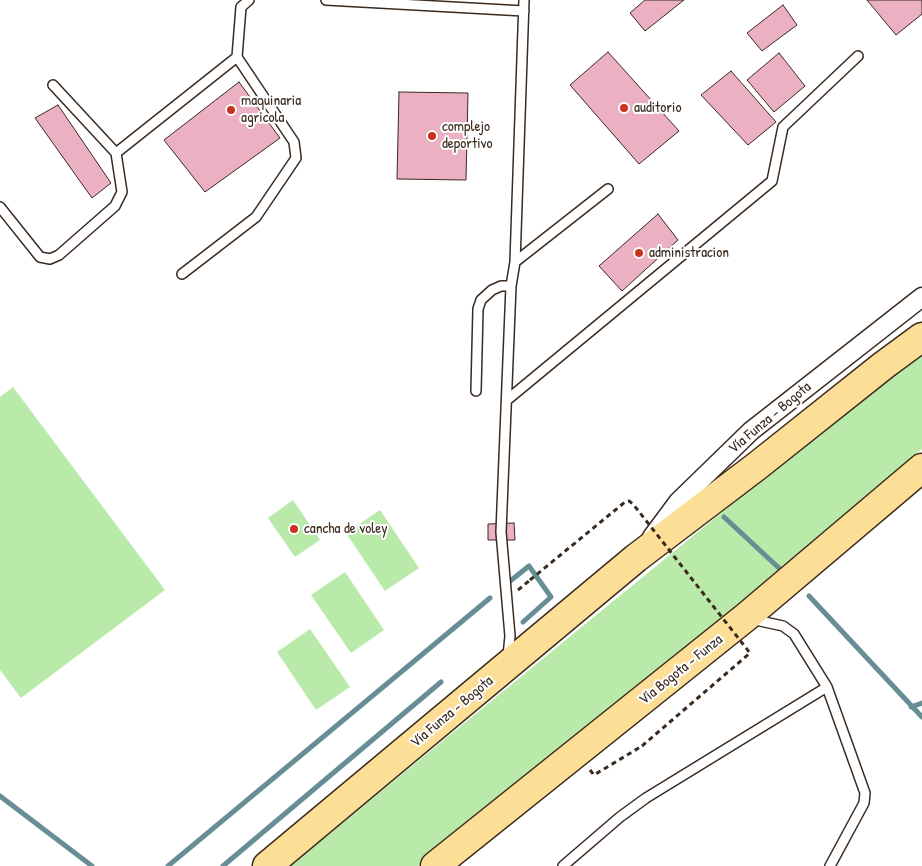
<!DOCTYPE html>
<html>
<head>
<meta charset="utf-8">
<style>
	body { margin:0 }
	canvas { display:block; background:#fff }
</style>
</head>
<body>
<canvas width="922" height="866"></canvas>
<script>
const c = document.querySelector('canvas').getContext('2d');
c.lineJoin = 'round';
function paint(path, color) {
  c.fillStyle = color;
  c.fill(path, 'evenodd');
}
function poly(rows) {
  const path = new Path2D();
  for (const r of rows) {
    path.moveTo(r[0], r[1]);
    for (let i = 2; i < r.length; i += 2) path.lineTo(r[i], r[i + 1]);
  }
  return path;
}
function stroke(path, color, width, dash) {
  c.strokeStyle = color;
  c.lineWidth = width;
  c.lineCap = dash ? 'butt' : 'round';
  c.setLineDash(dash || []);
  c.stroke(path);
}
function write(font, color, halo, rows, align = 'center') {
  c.font = font + ' "Patrick Hand",sans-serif';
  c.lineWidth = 4;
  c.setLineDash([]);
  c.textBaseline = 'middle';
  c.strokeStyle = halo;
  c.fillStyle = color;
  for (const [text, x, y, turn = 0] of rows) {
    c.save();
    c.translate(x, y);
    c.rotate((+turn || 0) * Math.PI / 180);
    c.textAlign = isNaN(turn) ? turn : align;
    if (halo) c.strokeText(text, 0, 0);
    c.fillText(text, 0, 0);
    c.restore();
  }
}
paint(poly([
	[922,349,922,449,680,653,418,866,290,866,606,607],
	[13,387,165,590,21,698,0,670,0,397],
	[293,500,320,540,295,557,268,518],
	[380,510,419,568,385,591,346,533],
	[345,572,384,630,351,653,311,595],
	[310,629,350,687,316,710,277,652]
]), '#b9eaa9');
stroke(poly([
	[724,517,780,569],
	[509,582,529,566,551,597,523,622],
	[809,596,922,717],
	[911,707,922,703],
	[0,796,92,866],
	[168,866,490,598],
	[223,866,441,682]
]), '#678d95', 5);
const building = poly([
	[645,0,684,0,645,31,630,13,645,0],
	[867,0,922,0,922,14,896,35,867,0],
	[783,5,797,25,762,51,747,33,783,5],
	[608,52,679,131,639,164,570,85,608,52],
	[779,53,805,86,774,112,747,80,779,53],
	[731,71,776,122,748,145,701,95,731,71],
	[239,82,280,138,205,192,164,140,239,82],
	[399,92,468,93,466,180,397,179,399,92],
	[58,105,111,183,92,198,35,118,58,105],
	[658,214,678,240,622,291,599,266,658,214],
	[514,523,515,540,488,540,488,524,514,523]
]);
paint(building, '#ebb1c3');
stroke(building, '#3b2a1e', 1);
const lane = poly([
	[326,0,524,11],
	[53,85,116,153,237,57,241,7,249,0],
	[0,207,40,257,50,259,59,255,115,206,122,192,116,153],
	[515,262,608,189],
	[182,274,256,217,296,158,294,142,237,57],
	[476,391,478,309,481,300,492,290,501,286,511,286],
	[507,400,772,181,783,127,858,56],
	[751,619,783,626,794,634,827,687,865,793,864,803,830,866],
	[508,656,510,636,501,532,511,286,515,262,524,0],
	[563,866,620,817,646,798,827,687]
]);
const street = poly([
	[652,537,678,502,751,431,922,297]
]);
const primary = poly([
	[267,866,636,558,757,466,884,365,922,337],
	[435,866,746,617,922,468]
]);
stroke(lane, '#3b2a1e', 12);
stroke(street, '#3b2a1e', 21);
stroke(primary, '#3b2a1e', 31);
stroke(poly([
	[518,590,530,580],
	[590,770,594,775,642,746]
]), '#3b2a1e', 3, [5, 4]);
stroke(lane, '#fff', 9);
stroke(street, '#fff', 18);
stroke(primary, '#fdde96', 28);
stroke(poly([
	[530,580,625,502,629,501,633,504,750,653,642,746]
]), '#3b2a1e', 3, [5, 4]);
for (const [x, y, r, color] of [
	[624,108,5,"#c8321e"],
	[231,110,5,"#c8321e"],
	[432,136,5,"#c8321e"],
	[639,253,5,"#c8321e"],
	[294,529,5,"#c8321e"]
]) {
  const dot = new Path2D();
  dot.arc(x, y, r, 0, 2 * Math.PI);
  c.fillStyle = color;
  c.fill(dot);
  stroke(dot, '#fff', 2);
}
write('15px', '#3b2a1e', '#fff', [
	["maquinaria",241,101],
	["agricola",241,118],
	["auditorio",634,108],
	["complejo",442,127],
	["deportivo",442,144],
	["administracion",649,253],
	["cancha de voley",304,529]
], 'left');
write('15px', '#3b2a1e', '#fff', [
	["Vía Funza - Bogota",770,418,-40],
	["Vía Bogota - Funza",681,670,-39],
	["Vía Funza - Bogota",452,712,-40]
]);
</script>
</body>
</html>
